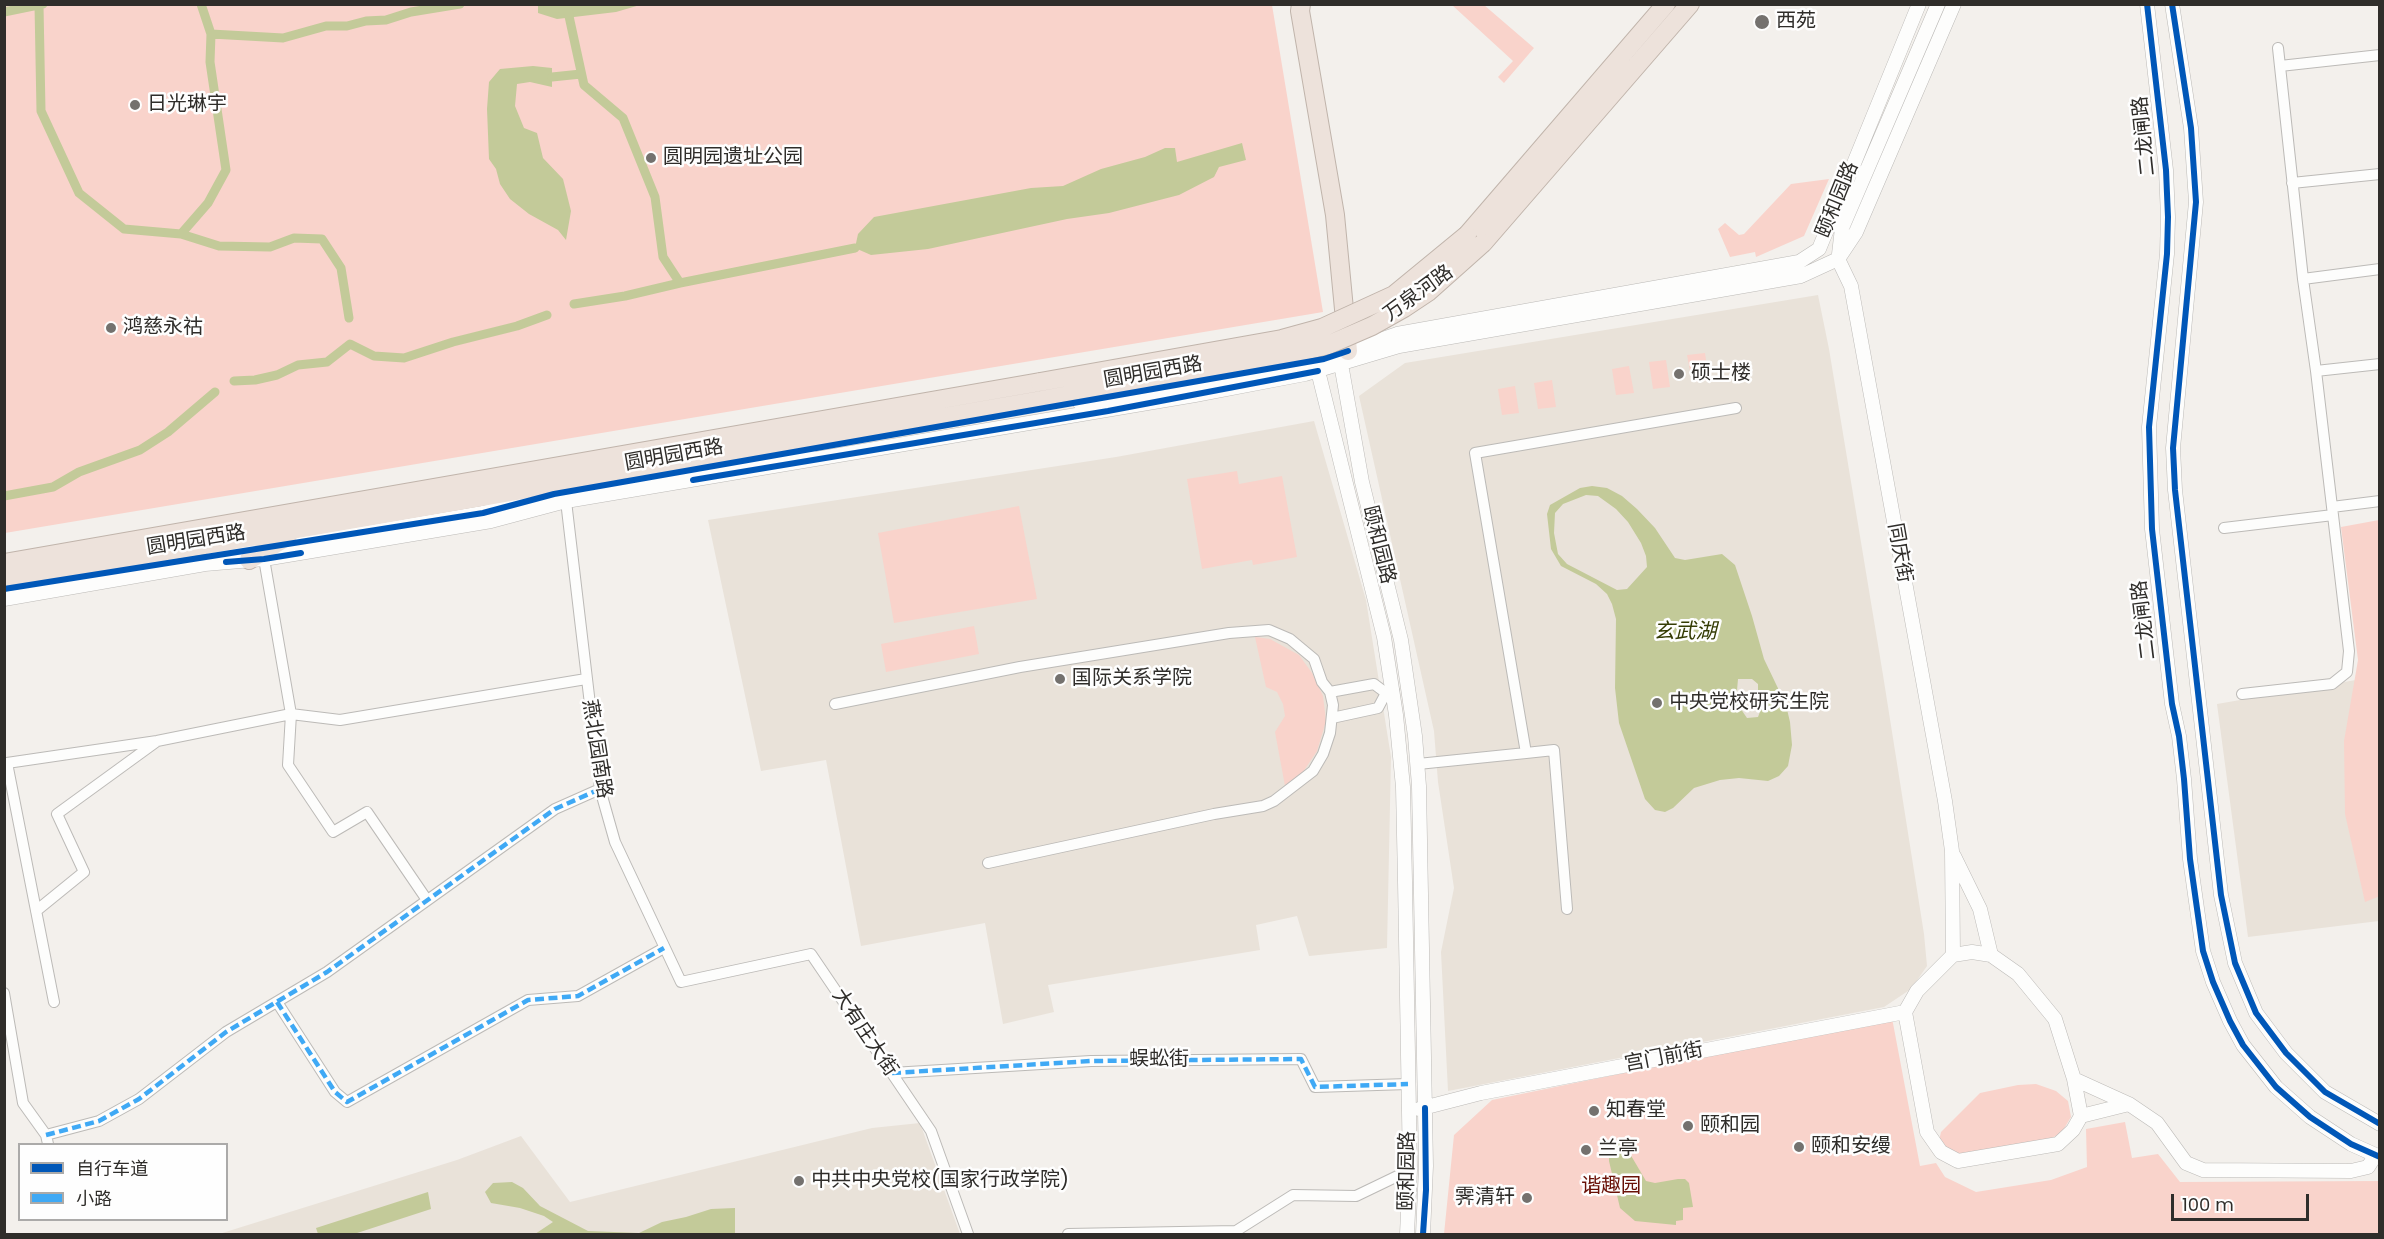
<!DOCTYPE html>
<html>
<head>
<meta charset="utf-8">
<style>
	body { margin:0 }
	#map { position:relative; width:2384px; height:1239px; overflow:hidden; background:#f3f0ec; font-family:Poppins,"Noto Sans SC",sans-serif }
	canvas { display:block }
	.frame { position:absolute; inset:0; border:6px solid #2f2d2a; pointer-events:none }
	.legend { position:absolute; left:18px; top:1143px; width:210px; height:78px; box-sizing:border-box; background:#fefefe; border:2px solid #abaaa9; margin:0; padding:8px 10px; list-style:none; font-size:18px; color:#2f2d2a }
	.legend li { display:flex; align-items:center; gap:12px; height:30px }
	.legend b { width:30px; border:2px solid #abaaa9 }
	.scale { position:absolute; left:2171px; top:1194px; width:138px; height:27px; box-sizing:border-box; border:3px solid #2f2d2a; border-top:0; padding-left:8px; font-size:18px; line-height:21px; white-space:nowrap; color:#2f2d2a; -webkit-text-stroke:4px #fefefe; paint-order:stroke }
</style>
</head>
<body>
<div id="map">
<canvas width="2384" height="1239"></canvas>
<div class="frame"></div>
<ul class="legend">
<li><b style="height:8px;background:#0057b8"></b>自行车道</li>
<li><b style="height:8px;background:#3fa9f5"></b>小路</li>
</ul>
<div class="scale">100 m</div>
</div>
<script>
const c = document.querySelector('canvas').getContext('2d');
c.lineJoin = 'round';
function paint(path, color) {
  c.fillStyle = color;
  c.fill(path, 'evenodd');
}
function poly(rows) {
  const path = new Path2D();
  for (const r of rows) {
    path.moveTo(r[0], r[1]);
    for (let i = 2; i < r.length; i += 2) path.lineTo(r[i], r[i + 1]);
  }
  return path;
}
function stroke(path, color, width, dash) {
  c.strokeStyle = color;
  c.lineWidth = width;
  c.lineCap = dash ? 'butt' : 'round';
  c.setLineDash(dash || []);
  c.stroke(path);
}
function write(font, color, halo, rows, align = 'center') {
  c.font = font + ' Poppins,"Noto Sans SC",sans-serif';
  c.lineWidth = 5;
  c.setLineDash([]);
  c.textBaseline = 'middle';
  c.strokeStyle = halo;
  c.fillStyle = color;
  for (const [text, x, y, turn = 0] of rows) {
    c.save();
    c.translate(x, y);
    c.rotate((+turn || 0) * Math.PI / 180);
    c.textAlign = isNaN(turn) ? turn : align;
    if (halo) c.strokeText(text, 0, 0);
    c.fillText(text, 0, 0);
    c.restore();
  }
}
paint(poly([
	[1818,295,1829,349,1883,675,1924,934,1927,966,1911,989,1884,1007,1448,1091,1441,952,1454,888,1438,782,1434,731,1359,396,1405,363],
	[1314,421,1366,600,1391,757,1387,948,1309,956,1297,916,1256,925,1260,950,1048,985,1054,1012,1003,1024,985,923,861,946,826,760,761,771,708,520,1116,457],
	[2379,676,2379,921,2248,937,2217,704],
	[920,1123,960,1234,219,1234,457,1160,521,1136,570,1202,872,1128]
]), '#e9e2d9');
paint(poly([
	[5,5,1272,5,1323,312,5,533],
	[1452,5,1484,5,1534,48,1504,83,1498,77,1513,61],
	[1829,179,1804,236,1756,257,1755,252,1730,257,1718,229,1725,223,1739,235,1744,234,1791,184],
	[1705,353,1709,380,1692,382,1687,355],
	[1666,360,1670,387,1653,389,1649,362],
	[1629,366,1634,393,1616,395,1612,369],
	[1552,380,1556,407,1538,409,1534,383],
	[1515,386,1519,413,1502,415,1498,389],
	[1237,471,1239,484,1282,476,1297,557,1253,565,1252,560,1202,569,1187,479],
	[1019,506,1037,599,894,623,878,533],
	[2379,520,2380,896,2365,902,2345,814,2344,741,2358,660,2341,527],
	[974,626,979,654,886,672,881,644],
	[1255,637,1270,639,1299,655,1312,673,1323,696,1326,721,1317,751,1303,772,1285,786,1275,732,1285,716,1283,704,1277,692,1266,687],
	[1892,1018,1920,1166,1936,1163,1945,1177,1976,1192,2051,1180,2087,1167,2086,1129,2125,1122,2132,1158,2158,1154,2180,1182,2379,1181,2379,1234,1444,1234,1454,1135,1492,1100],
	[2036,1084,2056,1091,2068,1101,2071,1117,2062,1132,2049,1140,1961,1155,1950,1151,1939,1141,1941,1132,1980,1093,2018,1085]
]), '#f9d3cb');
paint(poly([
	[538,5,538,4,640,5,616,12,557,19,538,13],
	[533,66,552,68,552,87,530,82,517,84,515,106,524,128,537,133,543,158,563,179,571,211,566,240,558,230,529,214,510,199,500,184,496,169,489,159,487,109,489,82,500,69],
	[1242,143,1246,160,1219,167,1214,177,1179,195,1109,213,1067,219,928,249,871,255,855,248,858,234,874,217,1031,188,1063,186,1101,169,1145,157,1165,148,1175,148,1177,162],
	[1592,486,1607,488,1622,496,1637,509,1655,528,1675,558,1685,560,1722,554,1735,565,1752,616,1764,659,1786,705,1790,722,1792,745,1788,766,1779,776,1768,781,1739,778,1720,780,1694,788,1673,808,1665,812,1655,810,1645,799,1619,723,1615,688,1616,619,1612,604,1607,594,1596,584,1561,566,1551,549,1547,514,1550,505,1580,488],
	[1586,495,1598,496,1616,509,1628,522,1641,543,1646,556,1647,567,1627,589,1617,590,1567,564,1558,554,1554,533,1555,513,1563,504],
	[1738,679,1752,679,1758,684,1758,700,1761,709,1758,717,1747,718,1736,702],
	[1613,1141,1623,1142,1646,1181,1655,1183,1678,1179,1685,1179,1689,1183,1693,1207,1683,1208,1683,1220,1676,1221,1676,1225,1635,1221,1620,1208,1609,1161,1609,1146],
	[512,1182,523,1188,540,1206,588,1231,639,1233,662,1222,686,1217,711,1209,735,1208,735,1234,535,1234,553,1222,544,1216,520,1208,491,1203,485,1192,493,1183],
	[428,1192,431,1209,354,1234,318,1234,316,1228]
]), '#c3ca99');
stroke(poly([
	[547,4,554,8,567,7,584,85,623,118,655,197,663,257,680,283,625,296,574,304],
	[39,5,41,111,79,193,124,229,181,234,219,246,270,247,294,238,322,239,341,268,349,318],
	[4,12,43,4],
	[211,34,283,38,326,26,347,26,366,21,386,20,411,12,460,4],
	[552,77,581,74],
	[181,234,208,203,226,170,210,62,211,34,201,4],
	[680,283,855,248],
	[234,381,255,380,277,375,298,365,327,362,350,344,374,356,404,358,453,342,517,326,547,315],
	[4,496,53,487,79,472,140,450,168,432,215,392]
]), '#c3ca99', 9);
const street = poly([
	[2280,66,2380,55],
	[2292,183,2380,174],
	[2303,279,2380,269],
	[2316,371,2380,364],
	[566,501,600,789,615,842,681,982,811,954,931,1131,968,1234],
	[2332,507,2380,501],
	[2224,528,2333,515],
	[263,553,291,714,288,765,333,832,367,812,427,900],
	[1330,692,1374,684,1386,693,1394,691],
	[2242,694,2332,684,2347,672,2349,651,2316,371,2303,279,2278,48],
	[835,704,1020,667,1229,633,1269,630,1290,639,1314,659,1322,682,1330,692,1333,705,1330,733,1323,754,1313,771,1274,801,1263,806,1214,814,988,863],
	[1332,718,1378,708,1386,693],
	[1526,753,1554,750,1567,909],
	[1418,764,1526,753,1475,453,1736,408],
	[36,911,84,872,57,814,156,742],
	[4,993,23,1103,46,1135,48,1144],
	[54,1002,7,763,157,741,291,714,340,720,586,679],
	[277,1002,335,1092,347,1102,528,1000,578,996,664,948],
	[892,1073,1091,1061,1301,1059,1315,1087,1408,1084],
	[46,1135,99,1121,139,1099,226,1032,327,972,555,809,600,789],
	[1068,1234,1236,1231,1293,1195,1356,1196,1410,1170]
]);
const secondary = poly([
	[2147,4,2166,170,2168,217,2167,254,2149,427,2152,529,2172,704,2179,736,2184,779,2190,859,2203,951,2213,982,2230,1021,2243,1045,2276,1087,2310,1117,2351,1144,2380,1157],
	[2172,4,2191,128,2196,202,2173,448,2175,490,2221,895,2235,963,2256,1013,2286,1053,2325,1092,2380,1124],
	[1839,254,1842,228,1938,4],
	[1838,259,1851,286,1945,801,1952,851,1953,955],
	[1341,364,1362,482,1401,640,1415,736,1419,786,1426,1166,1423,1234],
	[1318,371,1384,637,1396,715,1403,787,1405,881,1410,1170,1407,1234],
	[1079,402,1324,359,1397,334,1799,262,1819,249,1919,4],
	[214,555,262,547,288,546,483,513,554,494,809,449],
	[4,599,205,564,264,559,491,521,566,501,1195,395,1305,374,1399,346,1801,276,1838,259,1856,232,1954,4],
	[1954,856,1980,909,1991,955],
	[1972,952,1991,955,2018,974,2055,1019,2074,1079,2081,1116,2073,1130,2058,1144,1958,1161,1941,1152,1927,1132,1905,1012,1917,991,1953,955,1972,952],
	[2074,1079,2129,1104,2157,1123,2186,1163,2203,1170,2351,1171,2368,1167,2375,1156],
	[1419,1109,1481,1093,1905,1012],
	[2081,1116,2129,1104]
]);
const highway = poly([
	[1301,4,1300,11,1335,215,1348,351],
	[1467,235,1666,4],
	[1483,243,1690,4],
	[249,560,288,536],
	[4,563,1040,382],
	[4,580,1041,400]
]);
stroke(street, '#bcbab7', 12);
stroke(secondary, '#bcbab7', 15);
stroke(highway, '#c0b4ab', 20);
stroke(street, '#fdfdfc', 10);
stroke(secondary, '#fdfdfc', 14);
stroke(highway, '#ede2db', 18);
const highwayBridge = poly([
	[1040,382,1282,339,1322,328,1394,295,1467,235],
	[1041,400,1284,356,1328,345,1372,326,1404,308,1428,292,1483,243]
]);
stroke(highwayBridge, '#c0b4ab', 20, []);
stroke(highwayBridge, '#ede2db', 18);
stroke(poly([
	[277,1002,335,1092,347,1102,528,1000,578,996,664,948],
	[892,1073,1091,1061,1301,1059,1315,1087,1408,1084],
	[46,1135,99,1121,139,1099,226,1032,327,972,555,809,600,789]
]), '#3fa9f5', 4.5, [9, 4.5]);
stroke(poly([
	[2147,4,2166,170,2168,217,2167,254,2149,427,2152,529,2172,704,2179,736,2184,779,2190,859,2203,951,2213,982,2230,1021,2243,1045,2276,1087,2310,1117,2351,1144,2380,1157],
	[2172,4,2191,128,2196,202,2173,448,2175,490,2221,895,2235,963,2256,1013,2286,1053,2325,1092,2380,1124],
	[693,480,1108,411,1318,371],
	[226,562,264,559,301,553],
	[4,589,483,513,554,494,1324,359,1348,351],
	[1423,1234,1426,1190,1425,1108]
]), '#0057b8', 6);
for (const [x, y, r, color] of [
	[1762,22,8,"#74716e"],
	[135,105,6,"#74716e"],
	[651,158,6,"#74716e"],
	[111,328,6,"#74716e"],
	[1679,374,6,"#74716e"],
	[1060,679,6,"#74716e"],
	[1657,703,6,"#74716e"],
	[1594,1111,6,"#74716e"],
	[1688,1126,6,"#74716e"],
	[1799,1147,6,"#74716e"],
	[1586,1150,6,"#74716e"],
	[799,1181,6,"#74716e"],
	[1527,1198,6,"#74716e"]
]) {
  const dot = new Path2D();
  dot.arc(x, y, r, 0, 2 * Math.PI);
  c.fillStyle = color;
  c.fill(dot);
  stroke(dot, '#fefefe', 2);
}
write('20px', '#2f2d2a', '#fefefe', [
	["西苑",1776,22],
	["日光琳宇",147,105],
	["圆明园遗址公园",663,158],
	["鸿慈永祜",123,328],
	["硕士楼",1691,374],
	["国际关系学院",1072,679],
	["中央党校研究生院",1669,703],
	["知春堂",1606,1111],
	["颐和园",1700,1126],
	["颐和安缦",1811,1147],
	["兰亭",1598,1150],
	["中共中央党校(国家行政学院)",811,1181],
	["霁清轩",1515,1198,"right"]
], 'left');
write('20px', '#2f2d2a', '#fefefe', [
	["二龙闸路",2145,136,-96],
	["颐和园路",1838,200,-68],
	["万泉河路",1419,294,-36],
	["圆明园西路",1153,373,-10],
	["圆明园西路",674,456,-10],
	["圆明园西路",196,541,-9],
	["颐和园路",1378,545,76],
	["同庆街",1899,553,80],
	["二龙闸路",2145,620,-97],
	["燕北园南路",596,749,81],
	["大有庄大街",864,1033,56],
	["宫门前街",1664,1058,-11],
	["蜈蚣街",1159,1060],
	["颐和园路",1408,1171,-89]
]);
write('20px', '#691107', '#fefefe', [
	["谐趣园",1611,1187]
]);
write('italic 21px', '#353c05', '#fefefe', [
	["玄武湖",1685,633]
]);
</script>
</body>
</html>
